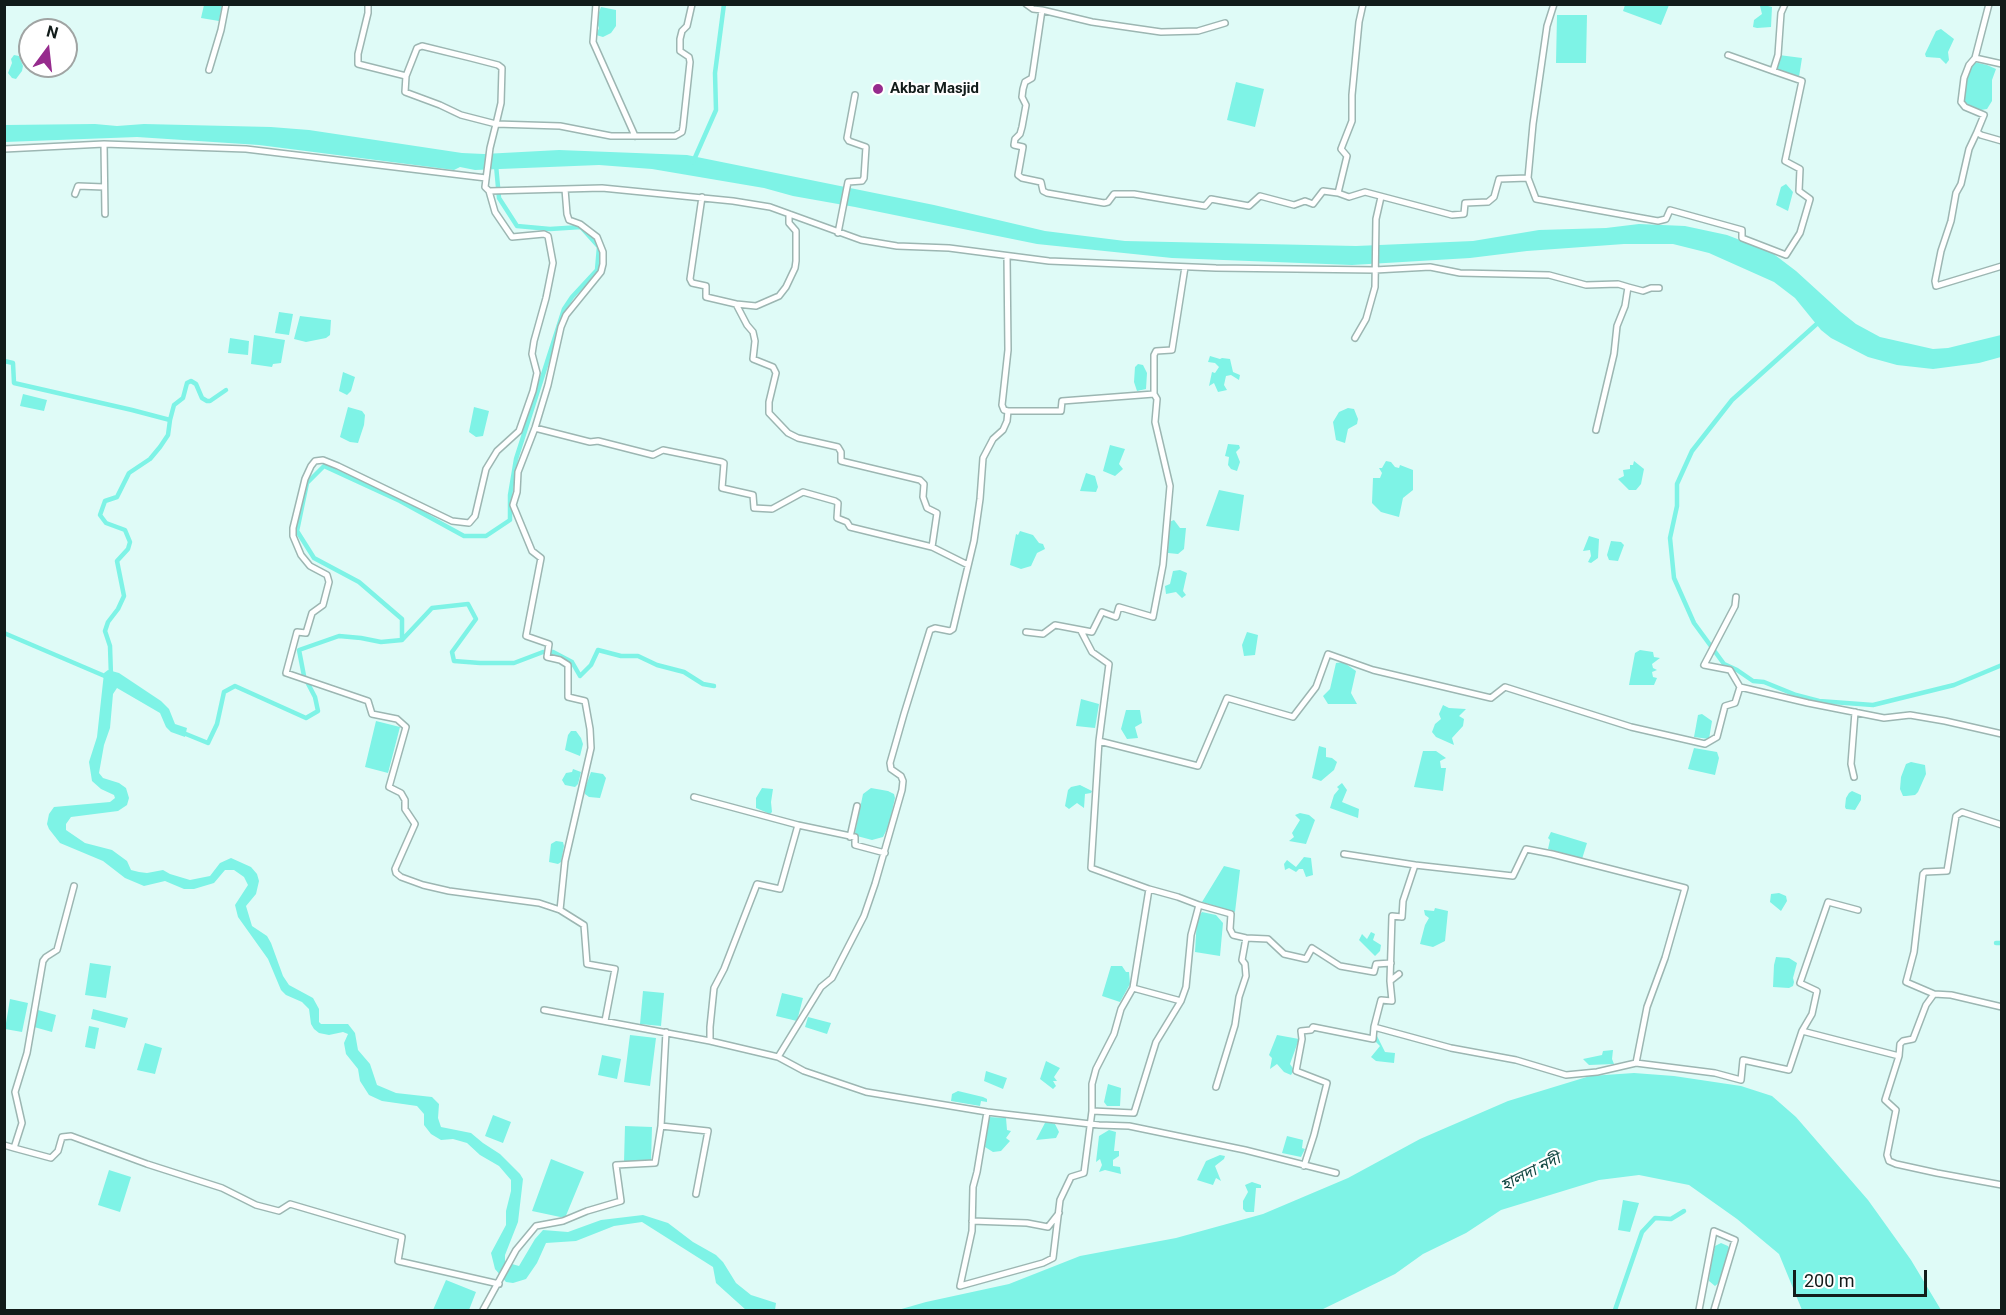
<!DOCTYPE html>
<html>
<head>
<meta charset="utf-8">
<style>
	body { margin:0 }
	#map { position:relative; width:2006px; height:1315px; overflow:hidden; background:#dffbf7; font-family:Roboto,sans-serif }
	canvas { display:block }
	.frame { position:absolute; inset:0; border:6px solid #121c1a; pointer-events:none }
	.north { position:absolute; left:18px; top:18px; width:60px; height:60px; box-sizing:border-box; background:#fff; border:2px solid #a0a4a3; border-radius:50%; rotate:15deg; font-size:16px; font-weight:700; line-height:24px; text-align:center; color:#121c1a }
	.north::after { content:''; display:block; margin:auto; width:21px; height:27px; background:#962b8d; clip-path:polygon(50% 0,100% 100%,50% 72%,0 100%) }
	.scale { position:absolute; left:1793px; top:1270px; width:134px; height:27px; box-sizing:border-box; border:3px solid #121c1a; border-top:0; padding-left:8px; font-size:18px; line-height:21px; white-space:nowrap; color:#121c1a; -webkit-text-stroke:4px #fff; paint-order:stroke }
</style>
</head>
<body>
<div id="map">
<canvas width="2006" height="1315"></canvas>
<div class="frame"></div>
<div class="north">N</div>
<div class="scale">200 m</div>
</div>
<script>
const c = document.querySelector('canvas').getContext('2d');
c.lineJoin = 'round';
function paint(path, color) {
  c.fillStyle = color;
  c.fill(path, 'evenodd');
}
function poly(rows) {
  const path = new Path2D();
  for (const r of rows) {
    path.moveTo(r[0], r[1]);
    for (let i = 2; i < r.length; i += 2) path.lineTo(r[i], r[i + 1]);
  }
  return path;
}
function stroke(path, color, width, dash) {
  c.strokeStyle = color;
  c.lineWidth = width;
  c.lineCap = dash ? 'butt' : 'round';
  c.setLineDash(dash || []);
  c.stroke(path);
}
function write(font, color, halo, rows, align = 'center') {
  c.font = font + ' Roboto,"Noto Sans Bengali",sans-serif';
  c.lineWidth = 4.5;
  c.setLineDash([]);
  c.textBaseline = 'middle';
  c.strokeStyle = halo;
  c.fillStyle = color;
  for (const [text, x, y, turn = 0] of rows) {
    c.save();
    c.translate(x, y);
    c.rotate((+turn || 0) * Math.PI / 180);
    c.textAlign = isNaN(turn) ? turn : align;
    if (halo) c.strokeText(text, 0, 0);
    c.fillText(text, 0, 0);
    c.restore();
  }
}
paint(poly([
	[204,5,222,5,219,21,201,18],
	[1625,5,1668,4,1669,5,1661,25,1623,11],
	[1764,5,1772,7,1771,27,1757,28,1753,27,1754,20,1762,14,1760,6],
	[601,7,616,10,616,26,611,33,603,37,596,35,599,28,596,20],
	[1557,15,1587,15,1586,63,1556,63],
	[1941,29,1954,39,1948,52,1949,60,1946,64,1940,58,1926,57,1925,54,1936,31],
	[14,55,19,56,23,66,22,71,16,79,12,78,8,73,12,63,11,59],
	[1779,55,1802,58,1799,77,1776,70],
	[1974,62,1987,65,1996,69,1992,80,1992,101,1987,109,1981,110,1964,104,1963,95,1968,70],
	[1236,82,1264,89,1255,127,1227,120],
	[95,124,117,126,144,124,271,127,309,130,462,153,484,154,559,150,687,155,934,205,1045,231,1125,241,1356,246,1473,241,1539,230,1606,228,1639,224,1685,226,1727,235,1771,252,1796,271,1841,312,1856,324,1880,337,1933,349,1948,348,2001,335,2001,357,1979,363,1933,369,1897,365,1868,357,1831,338,1821,330,1795,298,1774,282,1709,253,1673,244,1624,244,1527,251,1470,258,1352,265,1172,258,1037,244,855,207,793,196,764,188,652,169,599,165,475,170,460,167,454,170,259,145,137,137,5,142,5,125],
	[1786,184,1793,192,1788,211,1776,205,1781,187],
	[279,312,293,314,289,335,275,333],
	[300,316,331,320,330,335,326,338,306,342,294,339],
	[254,335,285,340,281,363,273,364,272,367,251,364],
	[230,338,249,341,248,355,228,353],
	[1210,356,1220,359,1222,358,1230,359,1233,372,1240,375,1239,380,1231,375,1226,376,1224,385,1227,390,1218,392,1214,383,1209,386,1212,372,1215,373,1219,367,1215,363,1208,362],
	[1138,364,1143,365,1147,373,1146,389,1137,391,1134,382,1135,367],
	[343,372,355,377,351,391,347,395,339,391],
	[23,394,47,400,44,411,20,406],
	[348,407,362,411,365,415,364,425,358,443,350,442,340,437],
	[474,407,489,411,483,436,476,437,469,432],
	[1348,408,1354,409,1358,419,1357,424,1348,429,1345,443,1336,440,1333,422,1339,412],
	[1228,444,1239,445,1240,448,1236,452,1240,462,1237,471,1231,469,1228,465,1229,457,1225,456],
	[1110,445,1125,449,1119,464,1123,469,1115,476,1103,471],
	[1386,461,1391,462,1395,467,1399,468,1400,465,1413,470,1413,490,1403,498,1399,517,1381,512,1372,503,1373,478,1380,478,1382,473,1379,468,1382,468],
	[1634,461,1644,469,1641,484,1636,490,1629,490,1618,479,1624,476,1623,470,1630,469,1630,465,1633,465],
	[1086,473,1095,476,1098,487,1096,492,1080,491],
	[1219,490,1244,495,1239,531,1206,526],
	[1174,520,1180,528,1186,528,1184,549,1178,554,1168,553,1169,522],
	[1020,531,1033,535,1039,543,1043,544,1045,549,1037,553,1031,566,1021,569,1010,565,1016,534,1018,535],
	[1589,536,1599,539,1598,558,1591,563,1588,562,1591,556,1590,550,1583,551],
	[1611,541,1621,542,1624,545,1618,561,1609,560,1607,555],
	[1180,570,1187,573,1183,591,1186,595,1182,598,1176,592,1166,594,1165,586,1170,584,1173,571],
	[1247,632,1258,635,1255,655,1244,656,1242,645],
	[1640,650,1653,652,1654,657,1660,658,1652,664,1653,668,1657,670,1652,672,1653,677,1657,678,1654,685,1629,685,1635,653],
	[1343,662,1356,671,1351,693,1357,704,1328,704,1323,696,1330,689,1336,663],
	[108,670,119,673,161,701,169,709,175,724,187,728,185,737,171,732,166,727,160,713,117,688,113,694,110,728,104,745,99,773,103,778,119,783,126,788,129,798,127,805,118,811,71,817,66,824,66,830,85,843,112,850,127,861,131,870,139,872,147,873,163,870,170,874,190,880,210,876,220,863,231,858,251,867,257,874,259,881,256,894,246,906,252,926,267,936,271,943,283,976,289,985,313,998,319,1009,319,1022,321,1024,348,1024,355,1033,358,1050,370,1064,377,1085,396,1093,432,1097,439,1104,438,1118,441,1127,471,1133,483,1143,500,1154,520,1174,523,1179,518,1222,505,1255,505,1262,519,1266,535,1239,543,1230,568,1232,601,1220,643,1215,668,1223,693,1242,716,1255,723,1262,736,1283,751,1295,776,1303,775,1310,746,1310,716,1283,713,1267,642,1222,614,1226,576,1241,546,1243,537,1263,526,1279,513,1283,506,1282,495,1269,491,1253,506,1225,506,1211,511,1191,511,1180,499,1166,480,1155,467,1143,453,1139,441,1140,431,1134,424,1125,424,1114,417,1106,382,1101,369,1095,360,1081,358,1069,346,1054,344,1043,348,1034,343,1032,329,1035,319,1033,314,1029,311,1024,309,1009,302,1002,286,995,281,990,268,959,238,917,235,905,248,885,244,877,234,870,225,870,214,883,194,889,184,889,165,881,144,886,125,878,103,861,60,843,49,829,47,824,49,814,54,807,110,802,115,798,114,795,101,789,92,781,89,762,97,737,104,673],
	[1081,699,1099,704,1095,728,1076,726],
	[1443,705,1449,708,1466,709,1459,716,1464,719,1463,726,1452,738,1454,745,1436,737,1432,732,1435,724,1441,719,1439,714],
	[1126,710,1140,710,1142,723,1135,727,1138,738,1127,739,1121,729],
	[1702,714,1712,721,1709,739,1694,737,1698,715],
	[376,721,400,727,388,773,365,767],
	[571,731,576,731,581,738,583,744,580,756,565,750,568,735],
	[1319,746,1326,748,1326,757,1332,758,1337,762,1334,770,1321,781,1312,778],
	[1694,748,1717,752,1719,758,1715,775,1688,769],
	[1423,751,1436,751,1446,758,1440,761,1441,768,1446,768,1443,791,1414,787],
	[1911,762,1925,765,1926,774,1918,792,1915,795,1906,796,1903,796,1900,789,1901,777,1906,764],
	[573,769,581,772,578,784,575,787,565,785,562,780,566,773,572,772],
	[591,772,603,774,606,778,600,798,589,797,585,794,585,788],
	[1342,783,1347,790,1342,802,1359,809,1358,818,1330,808,1334,795,1339,789,1337,787],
	[1080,785,1092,791,1091,793,1085,794,1084,808,1077,803,1069,809,1065,806,1068,790,1071,787],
	[762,788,773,789,771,802,772,812,770,814,756,808,756,798],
	[871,788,888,791,894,794,895,798,889,825,883,837,872,840,857,836,855,833,863,794],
	[1852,791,1861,795,1861,800,1855,810,1846,809,1845,807,1846,798,1849,793],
	[1300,813,1309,815,1315,820,1306,844,1289,841,1294,837,1292,833,1300,820,1295,815],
	[1551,832,1587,843,1582,859,1548,849,1550,840,1548,838],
	[556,841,563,842,564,846,561,862,558,864,549,862,551,844],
	[1304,857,1311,858,1313,875,1306,877,1303,869,1299,869,1296,872,1289,868,1285,870,1284,864,1287,860,1296,867],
	[1224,866,1240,870,1235,912,1202,902],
	[1779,893,1786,896,1787,901,1781,911,1770,902,1771,894],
	[1435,908,1448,911,1445,941,1433,947,1420,944,1425,925,1429,918,1425,915,1424,910,1434,911],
	[1202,912,1216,915,1223,923,1220,956,1195,952,1197,918],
	[1371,932,1375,934,1373,940,1381,945,1380,951,1375,956,1359,940,1362,934,1367,939],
	[1776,957,1789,958,1797,963,1793,978,1794,982,1793,986,1789,988,1773,987,1774,965],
	[90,963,111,966,106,998,85,995],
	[1111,966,1122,966,1126,972,1129,972,1130,984,1120,1002,1102,996],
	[643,991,664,993,661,1026,640,1024],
	[782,993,803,998,797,1021,776,1016],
	[10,999,28,1003,22,1032,5,1029],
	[93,1009,128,1018,125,1028,91,1019],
	[38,1010,56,1015,52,1032,34,1027],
	[808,1017,831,1023,827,1034,805,1027],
	[89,1026,99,1028,95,1049,85,1047],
	[630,1035,656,1038,650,1086,624,1082],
	[1277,1035,1299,1039,1290,1064,1294,1070,1291,1075,1284,1072,1277,1064,1270,1069,1272,1058,1269,1055],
	[1377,1036,1385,1052,1395,1053,1394,1063,1376,1061,1371,1057,1380,1046,1375,1041],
	[145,1043,162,1048,155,1074,137,1070],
	[1613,1050,1612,1059,1614,1064,1589,1065,1583,1059,1602,1055,1603,1051],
	[602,1055,621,1059,617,1079,598,1075],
	[1046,1061,1060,1068,1054,1077,1057,1081,1053,1081,1056,1086,1053,1089,1040,1079],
	[986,1071,1007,1078,1003,1089,984,1081],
	[1634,1073,1674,1076,1741,1086,1772,1096,1796,1117,1868,1200,1911,1260,1941,1310,1802,1310,1779,1254,1737,1219,1689,1185,1639,1175,1599,1180,1501,1210,1466,1233,1423,1254,1395,1274,1321,1310,898,1310,926,1302,1009,1284,1080,1256,1176,1238,1263,1214,1348,1178,1420,1139,1508,1101,1590,1076],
	[1108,1084,1121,1088,1120,1106,1107,1106,1104,1102],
	[958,1091,983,1097,987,1099,987,1102,981,1101,980,1106,951,1101,952,1094],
	[493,1115,511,1122,503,1143,485,1136],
	[989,1117,1006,1118,1007,1130,1011,1131,1006,1138,1010,1141,1001,1151,993,1152,985,1147],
	[1046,1121,1055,1124,1059,1132,1056,1138,1036,1140],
	[625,1126,652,1127,651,1162,624,1162],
	[1109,1130,1116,1132,1114,1151,1119,1151,1119,1156,1113,1160,1113,1166,1120,1167,1121,1174,1105,1170,1099,1172,1102,1165,1100,1159,1096,1162,1099,1136],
	[1287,1136,1303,1140,1302,1148,1305,1149,1301,1157,1282,1153],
	[1220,1155,1225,1156,1224,1159,1215,1166,1221,1181,1216,1178,1213,1185,1197,1180,1206,1161],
	[551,1159,584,1172,565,1218,532,1211],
	[109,1170,131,1177,120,1212,98,1205],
	[1252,1182,1261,1185,1261,1188,1256,1188,1254,1212,1246,1212,1243,1209,1243,1201,1248,1192,1245,1185],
	[1623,1200,1639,1203,1630,1232,1618,1230],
	[1721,1243,1728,1246,1730,1250,1721,1281,1715,1286,1709,1281,1710,1267,1715,1246],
	[446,1280,476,1292,469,1310,433,1310]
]), '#7ef3e6');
stroke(poly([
	[693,162,716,110,715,73,724,4],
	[1820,321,1732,400,1692,451,1677,484,1677,506,1670,538,1674,578,1694,623,1724,664,1737,670,1753,681,1764,682,1796,695,1819,701,1873,705,1954,685,2002,665],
	[4,361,13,363,14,383,132,410,170,420,168,435,160,447,150,459,129,473,117,497,105,501,100,515,106,523,125,530,130,542,128,549,117,561,124,596,118,609,108,622,105,631,110,646,111,676],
	[170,420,174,405,183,398,187,383,191,381,196,384,202,398,207,401,210,401,226,390],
	[4,633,107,677],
	[402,640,402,619,359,582,314,558,297,531,307,483,324,466,400,501,464,536,486,536,510,520,510,495,516,459,564,309,572,297,597,270,599,247,581,227,550,229,517,226,499,198,496,165],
	[181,732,208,743,217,724,224,692,235,686,306,718,318,711,315,697,304,676,299,650,339,636,361,638,381,642,402,640,432,608,468,604,476,619,452,652,454,661,480,663,514,663,543,652,553,652,572,662,580,676,591,665,598,650,621,656,638,656,657,665,684,672,703,684,714,686],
	[1996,943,2002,943],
	[1615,1310,1642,1232,1655,1218,1671,1219,1684,1211]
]), '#7ef3e6', 4.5);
const minor = poly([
	[368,4,368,13,358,54,358,64,406,76],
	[596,4,593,42,635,136],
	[1026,4,1033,9,1042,10,1032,78,1025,82,1023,89,1022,97,1026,105,1022,127,1020,134,1015,139,1014,145,1023,147,1018,175,1022,178,1041,182,1043,191,1047,193,1104,203,1108,202,1114,194,1134,194,1205,206,1211,199,1249,206,1260,196,1294,205,1305,201,1313,204,1323,191,1338,193,1349,197,1365,192,1452,215,1464,214,1465,203,1488,202,1494,197,1499,179,1528,178,1536,199,1658,221,1666,219,1670,210,1742,230,1742,238,1786,255,1800,233,1810,199,1799,191,1800,169,1785,161,1802,81,1773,71,1778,55,1781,13,1785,4],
	[1989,4,1975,58,1969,65,1964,78,1961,102,1965,107,1984,115,1977,132,1981,135,2002,141],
	[1042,10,1092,22,1161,32,1198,31,1225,23],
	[1728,55,1773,71],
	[1975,58,2002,64],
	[209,70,221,30,226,4],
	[1977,132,1969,149,1961,184,1956,193,1951,221,1941,251,1935,281,1936,286,2002,266],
	[104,144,105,214],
	[4,149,104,144,246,149,486,178],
	[1528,178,1533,124,1547,26,1554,4],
	[565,189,567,214,569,220,580,224,597,237,603,252,603,264,601,272,566,315,561,327,548,385,535,428,518,472,517,492,513,505,532,551,541,558,526,636,549,644,547,657,560,660,568,665,568,697,585,701,590,729,591,748,565,861,560,910,584,925,587,964,615,969,605,1021],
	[489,191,602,188,733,201,770,207,861,240,897,246,949,248,1049,261,1216,268,1375,270,1430,267,1460,273,1549,275,1586,285,1618,284,1628,287,1625,306,1617,326,1614,354,1596,430],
	[1338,193,1347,156,1341,149,1352,121,1352,95,1359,22,1363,4],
	[75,194,78,186,104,187],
	[702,197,690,279,692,283,706,286,706,297,736,304],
	[789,214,789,223,796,231,796,261,795,268,786,287,779,296,756,306,736,304,747,325,753,332,755,341,753,359,773,367,776,373,769,402,769,413,788,433,798,438,838,447,841,452,841,461,920,480,924,484,923,497,927,508,937,513,932,547],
	[838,233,848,182,862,181,864,178,866,147,849,141,847,138,855,95],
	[1007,256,1008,350,1002,405,1004,410,1008,411,1061,411,1062,401,1154,394,1154,355,1156,351,1172,350,1185,267],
	[1628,287,1643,291,1651,288,1659,288],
	[1355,338,1366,319,1375,287,1376,219,1381,197],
	[535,428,590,442,598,441,653,455,663,450,722,462,724,463,722,488,753,495,754,508,772,509,803,492,835,501,838,503,837,518,847,522,850,527,932,547,968,565],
	[1736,597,1735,606,1704,665,1730,670,1740,687,1808,703,1884,718,1910,715,1945,721,2002,734],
	[1026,632,1043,634,1055,625,1092,632,1102,612,1116,617,1119,607,1153,617,1163,565,1170,486,1155,422,1157,399,1154,394],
	[1099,741,1198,766,1227,698,1293,717,1316,687,1328,654,1373,670,1491,698,1505,687,1631,727,1705,744,1717,737,1725,706,1735,703,1740,687],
	[1854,777,1851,764,1855,712],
	[694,797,798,825,780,889,757,884,724,969,714,988,710,1027,710,1041],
	[798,825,855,837,855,845,885,853],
	[850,837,857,806],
	[1344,854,1415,865,1403,901,1402,917,1392,916,1390,981],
	[1415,865,1513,876,1526,849,1552,854,1685,888,1665,958,1647,1007,1636,1063],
	[74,886,57,950,46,957,43,961,27,1053,15,1092,22,1123,14,1148,51,1158,58,1151,62,1137,71,1136,147,1164,222,1188,256,1205,279,1211,290,1204,402,1237,398,1261,499,1284],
	[1199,905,1231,914,1230,929,1233,935,1246,938,1268,939,1284,954,1306,959,1312,948,1340,966,1374,972,1376,964,1391,963],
	[560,910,539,903,449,891,423,885,401,877,396,873,395,869,415,824,405,809,405,800,401,793,389,787,406,727,397,719,372,714,368,701,286,673,297,632,306,633,312,613,323,605,329,582,327,575,310,566,301,555,293,536,293,528,305,479,311,466,315,461,323,460,338,466,452,521,469,523,475,516,486,469,497,451,519,431,533,391,537,373,532,354,534,341,546,298,553,263,548,236,544,234,512,237,495,212,489,191,485,187,490,148,496,124,501,103,502,68,498,65,471,58,422,46,417,48,406,76,405,92,440,105,461,115,496,124,560,126,611,136,675,136,682,132,683,127,690,62,689,57,680,51,680,39,682,31,687,26,692,4],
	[1133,988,1181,1001,1186,987,1191,935,1199,905,1178,897,1149,889],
	[1934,994,1906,982,1914,952,1923,874,1925,872,1947,871,1956,816,1962,812,2002,825],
	[544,1010,710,1041,778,1057,804,1071,866,1092,987,1112,1099,1125,1129,1126,1245,1150,1336,1173],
	[1374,1027,1381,1000,1392,1001,1390,981,1399,974],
	[1802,1031,1812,1014,1817,991,1800,983,1828,902,1858,910],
	[1899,1056,1885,1100,1896,1110,1887,1155,1889,1161,1896,1164,1937,1173,2002,1185],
	[778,1057,821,987,832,978,864,916,875,884,902,790,903,781,901,776,891,769,890,763,904,714,930,630,935,628,950,631,953,629,974,541,980,499,983,458,993,439,1003,430,1007,421,1008,411],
	[1216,1087,1235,1025,1239,997,1246,976,1245,964,1242,960,1246,938],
	[1092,1111,1134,1113,1156,1042,1181,1001],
	[987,1112,977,1172,973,1187,972,1231,960,1286,1043,1263,1053,1258,1060,1200,1071,1177,1084,1173,1092,1111,1092,1084,1096,1069,1114,1034,1121,1009,1133,988,1149,889,1091,868,1099,741,1109,664,1092,652,1081,631],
	[661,1126,708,1131,696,1194],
	[4,1145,14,1148],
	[1304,1166,1314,1135,1327,1083,1296,1071,1302,1039,1301,1031,1311,1030,1313,1027,1373,1039,1374,1027,1451,1048,1516,1060,1566,1075,1597,1072,1636,1063,1715,1073,1741,1080,1743,1060,1789,1070,1802,1031,1899,1056,1900,1044,1903,1041,1913,1039,1926,1005,1934,994,1951,995,2002,1007],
	[972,1221,1027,1223,1048,1227,1059,1213],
	[483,1310,516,1250,536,1226,563,1221,587,1211,621,1201,616,1165,655,1163,661,1126,666,1032],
	[1699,1310,1714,1231,1735,1240,1714,1310]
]);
stroke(minor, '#9cb6b2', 8);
stroke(minor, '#fff', 5);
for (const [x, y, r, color] of [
	[878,89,6,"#962b8d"]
]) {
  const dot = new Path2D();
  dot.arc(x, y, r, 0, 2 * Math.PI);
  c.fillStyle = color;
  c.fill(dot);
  stroke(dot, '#fff', 2);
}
write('bold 15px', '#121c1a', '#fff', [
	["Akbar Masjid",890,89]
], 'left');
write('italic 16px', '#134843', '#fff', [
	["হালদা নদী",1531,1173,-27]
]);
</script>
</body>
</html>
